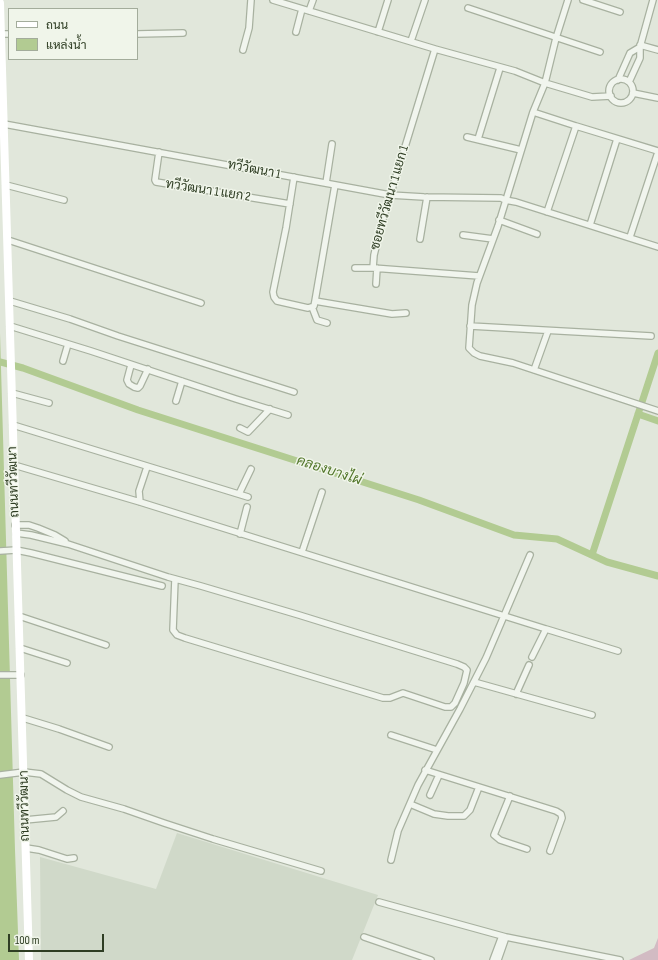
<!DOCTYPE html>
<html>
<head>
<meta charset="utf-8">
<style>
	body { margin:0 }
	#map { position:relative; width:658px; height:960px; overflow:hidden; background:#e1e7db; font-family:"Sofia Sans Condensed",Sarabun,sans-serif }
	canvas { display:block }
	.legend { position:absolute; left:8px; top:8px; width:130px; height:52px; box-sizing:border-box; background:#f0f5ea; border:1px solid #a3ac9b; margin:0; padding:5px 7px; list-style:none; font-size:12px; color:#2f3e24 }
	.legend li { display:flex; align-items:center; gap:8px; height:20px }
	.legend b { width:20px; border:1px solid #a3ac9b }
	.scale { position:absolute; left:8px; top:934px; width:96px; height:18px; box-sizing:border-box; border:2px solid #2f3e24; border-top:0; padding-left:5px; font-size:12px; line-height:14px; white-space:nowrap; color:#2f3e24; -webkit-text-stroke:3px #f0f5ea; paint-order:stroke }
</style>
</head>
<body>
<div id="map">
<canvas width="658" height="960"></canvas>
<ul class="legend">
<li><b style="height:5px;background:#fff"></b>ถนน</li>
<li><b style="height:11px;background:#b2cb92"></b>แหล่งน้ำ</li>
</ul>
<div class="scale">100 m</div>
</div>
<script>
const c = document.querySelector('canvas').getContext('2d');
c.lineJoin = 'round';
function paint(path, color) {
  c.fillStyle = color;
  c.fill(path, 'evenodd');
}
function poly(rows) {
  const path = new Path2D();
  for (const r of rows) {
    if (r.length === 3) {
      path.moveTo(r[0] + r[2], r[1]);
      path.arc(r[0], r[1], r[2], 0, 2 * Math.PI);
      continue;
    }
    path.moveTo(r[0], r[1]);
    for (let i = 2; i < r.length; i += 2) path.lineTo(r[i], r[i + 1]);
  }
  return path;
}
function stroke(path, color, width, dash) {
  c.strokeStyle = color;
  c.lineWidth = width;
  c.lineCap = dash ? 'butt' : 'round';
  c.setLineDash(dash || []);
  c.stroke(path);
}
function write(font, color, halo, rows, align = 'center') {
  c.font = font + ' "Sofia Sans Condensed",Sarabun,sans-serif';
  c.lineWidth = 3;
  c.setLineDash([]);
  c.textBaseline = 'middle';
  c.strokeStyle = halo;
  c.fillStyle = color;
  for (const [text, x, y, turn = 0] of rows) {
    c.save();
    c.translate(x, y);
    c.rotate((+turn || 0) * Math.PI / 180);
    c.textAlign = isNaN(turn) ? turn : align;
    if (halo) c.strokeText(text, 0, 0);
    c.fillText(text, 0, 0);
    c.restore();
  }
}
paint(poly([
	[177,833,378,895,352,960,41,960,40,857,156,889]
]), '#d0d9c9');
paint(poly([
	[658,938,658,960,629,960,654,948]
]), '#d2bbc3');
paint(poly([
	[0,333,15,850,19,960,0,960]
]), '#b2cb92');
stroke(poly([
	[0,362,23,368,138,410,419,500,514,535,557,539,607,562,658,576],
	[638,414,658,421],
	[592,555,658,353]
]), '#b2cb92', 7);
const minor = poly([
	[273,0,435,49,382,222,374,255,373,268,479,276],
	[568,0,556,38,545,83,533,112,498,226,477,283,472,305,469,348,474,353,480,356,513,363,658,411],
	[583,0,620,12],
	[468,8,600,52],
	[309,11,313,0],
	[296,32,302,9],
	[378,32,388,0],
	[1,34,9,34],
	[137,34,183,33],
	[411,41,425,0],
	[640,45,658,50],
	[640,47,653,0],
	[435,49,515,71,545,83,592,97,611,96],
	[243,50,249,28,251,0],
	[621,91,12],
	[618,80,630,53,640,47,640,58,629,82],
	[633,93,658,98],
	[533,112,576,126],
	[4,124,390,195,424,197,501,198,505,200,516,202,658,247],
	[467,137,521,150],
	[478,139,500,68],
	[159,152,155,180,156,182,290,204],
	[294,177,286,228,273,292,274,297,277,301,308,308,314,306,315,301,392,314,406,313],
	[326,183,332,144],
	[6,185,64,200],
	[547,212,576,126,658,151],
	[499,220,537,234],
	[590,225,617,139],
	[463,235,493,239],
	[630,237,658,152],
	[420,239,427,197],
	[8,240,201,303],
	[355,268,373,268],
	[376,284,377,268],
	[10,301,70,319,118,336,294,392],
	[315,301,335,185],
	[312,307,317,320,327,323],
	[10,326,91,351,236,399,288,415],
	[470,326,651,336],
	[63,361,68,344],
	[131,365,127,380,129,384,134,387,138,388,140,386,148,369],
	[534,370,548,331],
	[12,393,49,403],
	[176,401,182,381],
	[13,425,248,497],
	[240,428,248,432,270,409],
	[14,465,140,502,546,629,532,657],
	[239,494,251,469],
	[140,502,139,491,147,467],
	[15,525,29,525,38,528,55,535,65,541],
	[16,533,31,535,68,544,168,577,201,586,299,615,457,664,464,667,467,670,464,683,455,703,451,707,445,707,403,693,390,698,383,698,185,638,177,635,173,630,175,579],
	[240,534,247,507],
	[0,551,16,550,31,553,162,586],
	[302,552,322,492],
	[19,616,106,645],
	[546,629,618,651],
	[20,648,67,663],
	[0,675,21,675],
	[474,682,592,715],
	[516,694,529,665],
	[23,718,59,729,109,747],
	[391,735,437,750],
	[425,770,556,811,561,814,562,818,550,851],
	[0,775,24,772,41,774,67,790,81,797,124,809,164,823,213,839,321,871],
	[430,795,439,775],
	[510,796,494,835,500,840,527,849],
	[410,804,434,814,448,816,464,816,470,810,479,787],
	[25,820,56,817,63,811],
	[26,848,39,850,67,859,74,858],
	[391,860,398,831,418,785,460,709,486,658,530,555],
	[379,902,506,937,620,960],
	[364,937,431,960],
	[493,960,502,936],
	[498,960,506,937]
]);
stroke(minor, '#a8b1a0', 8);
stroke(minor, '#f1f5ee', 5.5);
stroke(poly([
	[0,3,29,960]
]), '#fff', 8);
write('13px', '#2f3e24', '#f0f5ea', [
	["ทวีวัฒนา 1",254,170,11],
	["ทวีวัฒนา 1 แยก 2",208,191,9],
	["ซอยทวีวัฒนา 1 แยก 1",390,198,-74],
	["ถนนทวีวัฒนา",14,482,-92],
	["ถนนทวีวัฒนา",25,806,-91]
]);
write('italic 14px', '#52762a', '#f0f5ea', [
	["คลองบางไผ่",329,471,18]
]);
</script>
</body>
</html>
